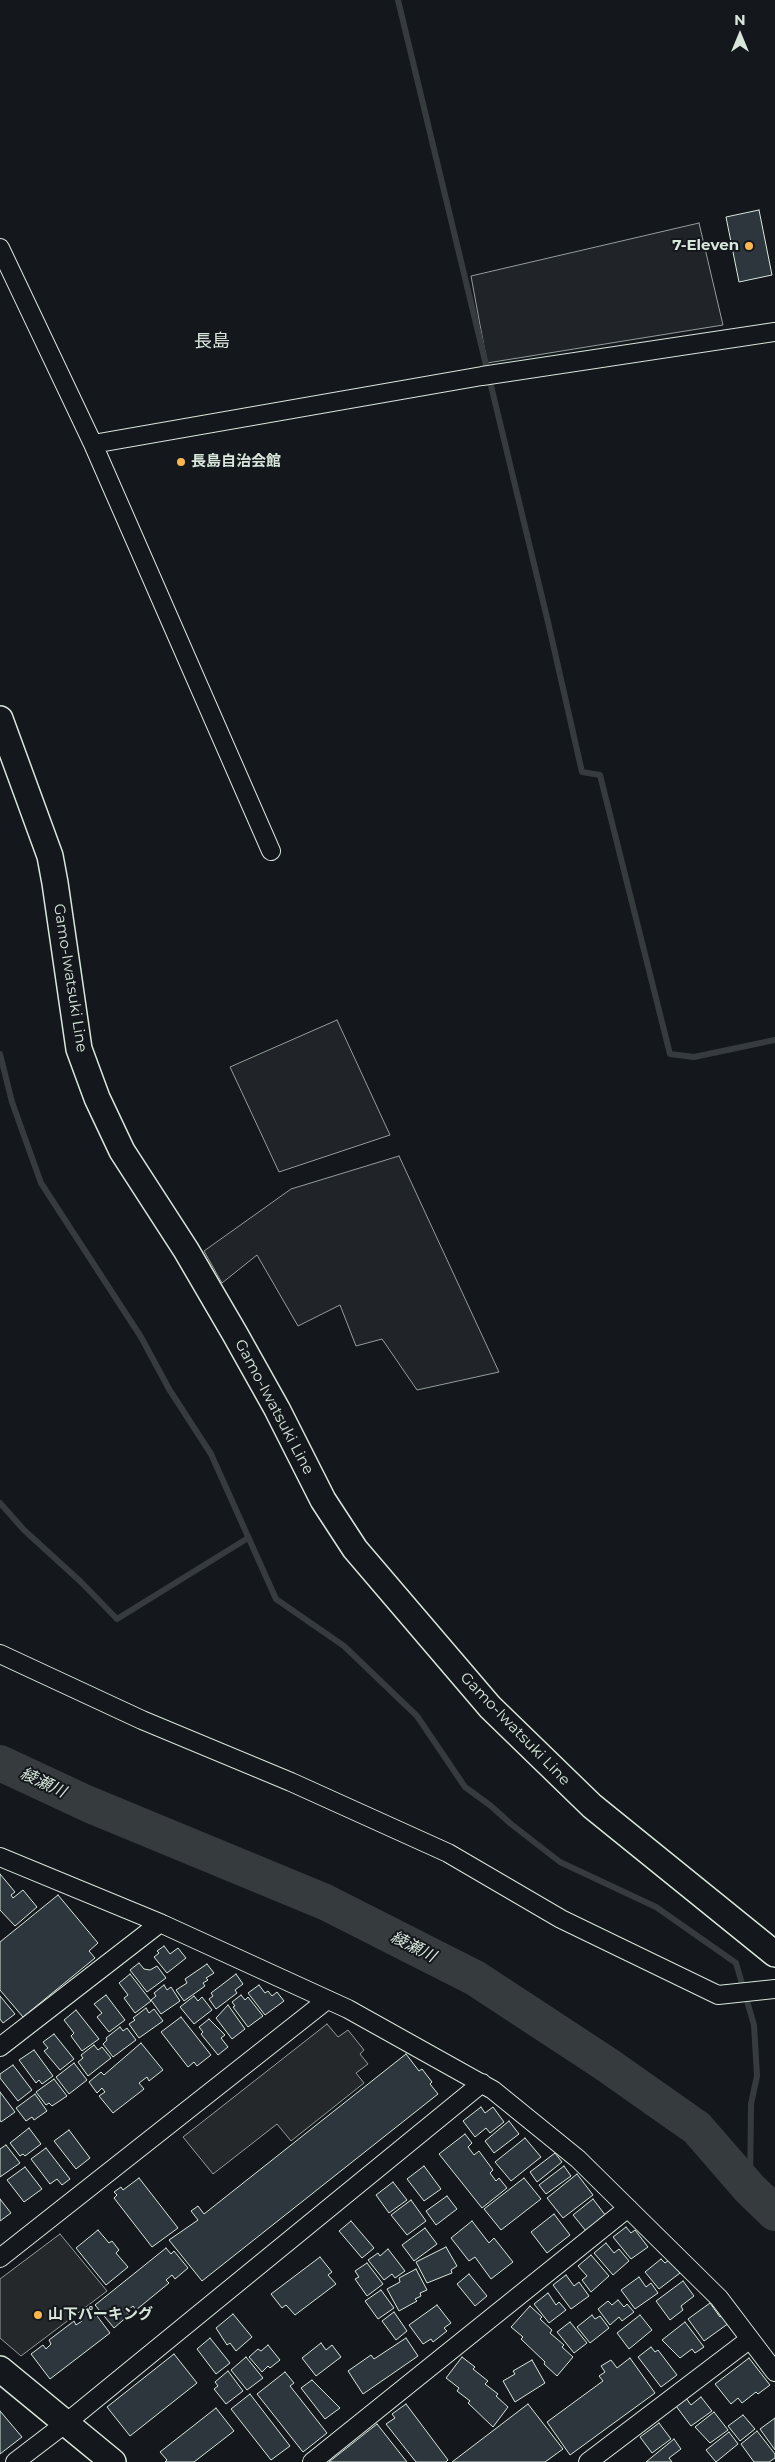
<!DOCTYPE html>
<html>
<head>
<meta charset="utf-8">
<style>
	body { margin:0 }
	#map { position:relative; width:775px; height:2462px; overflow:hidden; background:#14181c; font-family:Montserrat,sans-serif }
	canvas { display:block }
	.north { position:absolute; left:715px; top:10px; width:50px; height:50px; -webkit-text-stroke:4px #14181c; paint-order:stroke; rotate:0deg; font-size:14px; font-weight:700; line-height:20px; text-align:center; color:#d8e6dc }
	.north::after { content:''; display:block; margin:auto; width:18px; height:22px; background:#d8e6dc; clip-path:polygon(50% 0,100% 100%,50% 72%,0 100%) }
</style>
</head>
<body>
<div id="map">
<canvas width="775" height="2462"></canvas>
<div class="north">N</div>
</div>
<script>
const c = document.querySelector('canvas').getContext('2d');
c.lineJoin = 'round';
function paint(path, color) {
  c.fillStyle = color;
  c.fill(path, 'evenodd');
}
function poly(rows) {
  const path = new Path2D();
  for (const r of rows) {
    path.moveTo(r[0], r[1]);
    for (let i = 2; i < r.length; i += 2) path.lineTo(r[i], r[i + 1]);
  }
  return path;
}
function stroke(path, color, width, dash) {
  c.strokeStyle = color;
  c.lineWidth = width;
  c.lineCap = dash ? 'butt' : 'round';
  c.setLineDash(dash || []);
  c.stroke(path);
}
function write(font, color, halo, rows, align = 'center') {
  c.font = font + ' Montserrat,"Noto Sans JP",sans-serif';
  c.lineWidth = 4;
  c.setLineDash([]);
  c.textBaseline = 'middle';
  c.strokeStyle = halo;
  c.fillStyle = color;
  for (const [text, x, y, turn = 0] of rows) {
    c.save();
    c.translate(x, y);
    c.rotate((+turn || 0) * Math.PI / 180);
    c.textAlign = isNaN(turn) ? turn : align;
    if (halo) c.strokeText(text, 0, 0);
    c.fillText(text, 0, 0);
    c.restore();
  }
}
const green = poly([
	[699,223,723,325,487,363,471,276,699,223],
	[337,1020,390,1135,279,1172,230,1067,337,1020],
	[399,1156,499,1372,417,1390,382,1339,356,1346,340,1305,298,1326,257,1255,222,1283,204,1251,291,1189,399,1156]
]);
paint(green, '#202428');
stroke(green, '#939e99', 1);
const parking = poly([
	[327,2024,338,2037,348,2030,364,2050,360,2054,368,2064,356,2073,364,2083,291,2141,277,2124,213,2174,183,2137,327,2024],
	[60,2234,107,2291,21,2356,0,2338,0,2279,60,2234]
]);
paint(parking, '#24282b');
stroke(parking, '#939e99', 1);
stroke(poly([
	[398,0,548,622,582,772,600,775,670,1054,694,1057,775,1040],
	[0,1054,12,1102,41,1183,141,1337,169,1389,211,1454,276,1599,344,1646,417,1716,465,1787,491,1806,511,1824,560,1862,656,1907,736,1963,754,2025,757,2076,751,2104,750,2189],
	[0,1503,24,1530,81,1582,117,1619,248,1538]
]), '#363b3e', 6);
stroke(poly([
	[0,1763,88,1804,325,1902,475,1978,606,2064,697,2128,750,2189,775,2213]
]), '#363b3e', 36);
const building = poly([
	[759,210,772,275,739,282,726,217,759,210],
	[0,1874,15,1892,11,1895,13,1898,23,1890,37,1907,15,1926,0,1910,0,1874],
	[58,1895,98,1943,89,1951,95,1958,23,2017,0,1990,0,1942,58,1895],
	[164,1946,170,1954,178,1948,186,1958,167,1973,154,1957,159,1953,157,1951,164,1946],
	[139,1963,144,1969,150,1970,157,1966,166,1978,147,1992,130,1970,139,1963],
	[207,1964,214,1973,206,1978,208,1980,203,1983,205,1986,184,2001,176,1990,187,1983,185,1979,207,1964],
	[130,1974,151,2001,135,2013,124,1998,128,1995,119,1983,130,1974],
	[236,1974,243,1984,235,1990,237,1993,216,2009,209,1999,213,1996,211,1993,236,1974],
	[164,1985,167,1990,171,1987,180,2001,161,2014,151,2000,156,1996,154,1993,164,1985],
	[259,1985,265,1993,268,1991,272,1996,277,1992,284,2001,265,2015,248,1993,259,1985],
	[106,1995,125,2020,109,2032,97,2017,102,2013,94,2004,106,1995],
	[241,1995,245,2000,248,1997,263,2016,248,2027,233,2007,235,2006,232,2002,241,1995],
	[0,1996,15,2014,3,2023,0,2019,0,1996],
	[194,1996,198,2001,202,1997,212,2010,194,2024,180,2007,194,1996],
	[228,2005,245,2029,232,2039,216,2018,228,2005],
	[146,2008,149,2013,154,2009,163,2021,139,2038,129,2024,135,2020,133,2018,146,2008],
	[76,2010,99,2039,82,2051,71,2036,74,2033,64,2020,76,2010],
	[181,2017,211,2055,197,2066,194,2062,188,2067,161,2032,181,2017],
	[209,2019,225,2035,221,2038,228,2047,218,2055,201,2034,203,2032,199,2027,209,2019],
	[120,2027,123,2031,127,2028,136,2040,113,2057,103,2044,107,2040,106,2038,120,2027],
	[54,2034,74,2059,60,2070,44,2051,48,2048,43,2042,54,2034],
	[141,2043,163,2070,149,2081,147,2077,139,2083,144,2089,113,2113,99,2096,105,2092,102,2088,97,2093,89,2082,101,2072,104,2075,141,2043],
	[94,2045,98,2050,102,2047,111,2058,88,2076,78,2062,83,2058,81,2055,94,2045],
	[34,2050,53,2076,42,2084,39,2080,36,2083,19,2060,34,2050],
	[406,2054,419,2071,422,2069,432,2082,430,2084,438,2094,202,2281,169,2240,198,2220,191,2211,198,2206,204,2214,406,2054],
	[74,2063,87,2080,69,2094,56,2077,74,2063],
	[13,2065,32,2090,18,2101,0,2078,0,2074,13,2065],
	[54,2079,67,2096,52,2106,49,2103,46,2105,36,2092,54,2079],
	[0,2092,15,2112,1,2122,0,2120,0,2092],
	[35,2094,47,2111,34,2120,32,2117,26,2121,16,2108,35,2094],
	[481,2107,485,2113,493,2107,504,2122,490,2133,486,2128,475,2137,463,2121,481,2107],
	[509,2121,519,2134,494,2153,485,2141,509,2121],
	[29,2128,41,2144,25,2156,23,2154,20,2156,10,2143,29,2128],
	[69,2130,90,2158,76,2169,54,2141,69,2130],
	[465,2134,472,2143,468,2147,474,2155,479,2151,493,2170,490,2173,496,2181,499,2178,507,2188,482,2208,439,2154,465,2134],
	[525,2138,541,2157,511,2181,495,2162,525,2138],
	[6,2145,20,2163,0,2177,0,2149,6,2145],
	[46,2148,70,2179,62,2185,57,2179,50,2184,31,2159,46,2148],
	[555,2153,562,2162,537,2182,530,2172,555,2153],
	[424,2166,441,2189,424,2201,407,2179,424,2166],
	[564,2166,571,2176,546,2194,539,2185,564,2166],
	[25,2167,42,2189,24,2202,7,2180,25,2167],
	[577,2174,593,2195,563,2218,547,2198,577,2174],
	[139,2178,178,2228,152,2247,114,2198,117,2195,114,2192,121,2187,123,2190,139,2178],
	[524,2178,541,2199,501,2230,484,2209,524,2178],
	[393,2182,407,2200,389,2213,376,2195,393,2182],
	[447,2196,457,2209,436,2225,426,2211,447,2196],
	[0,2199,11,2213,0,2221,0,2199],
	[593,2199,606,2216,586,2231,573,2215,593,2199],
	[411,2200,426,2221,407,2235,391,2215,411,2200],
	[554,2214,570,2235,547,2253,531,2232,554,2214],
	[351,2221,374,2248,362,2258,339,2231,351,2221],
	[472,2221,489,2243,494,2238,513,2262,491,2279,475,2257,469,2261,451,2238,472,2221],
	[626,2227,631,2233,635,2230,648,2247,631,2259,613,2237,626,2227],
	[425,2228,437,2244,414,2261,402,2245,425,2228],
	[98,2230,109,2243,112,2241,119,2250,116,2253,128,2267,106,2285,76,2248,98,2230],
	[606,2243,614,2253,619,2249,629,2261,613,2275,594,2253,606,2243],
	[446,2247,457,2266,451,2270,452,2273,427,2283,416,2262,446,2247],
	[166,2248,171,2254,174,2251,188,2268,175,2279,172,2275,166,2280,169,2283,136,2310,133,2306,126,2312,129,2315,114,2328,95,2305,166,2248],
	[388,2249,405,2271,395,2278,392,2274,384,2280,368,2260,378,2253,380,2256,388,2249],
	[591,2255,609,2276,591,2292,582,2280,587,2276,578,2266,591,2255],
	[320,2257,332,2272,328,2275,336,2284,295,2315,286,2305,282,2308,271,2294,320,2257],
	[661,2259,665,2263,669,2260,680,2273,659,2289,645,2272,661,2259],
	[367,2263,383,2284,367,2296,355,2279,359,2277,355,2271,367,2263],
	[416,2269,427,2290,420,2293,421,2296,415,2299,417,2301,399,2311,387,2289,400,2282,399,2278,416,2269],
	[469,2274,487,2296,475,2306,457,2284,469,2274],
	[566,2275,574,2286,579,2282,589,2296,571,2309,553,2285,566,2275],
	[639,2277,646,2287,651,2283,658,2293,635,2309,621,2290,639,2277],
	[683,2281,694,2296,681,2306,683,2310,670,2320,656,2301,683,2281],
	[381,2290,394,2308,378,2319,365,2301,381,2290],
	[548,2293,556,2305,559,2302,566,2310,549,2323,534,2304,548,2293],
	[618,2300,624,2307,627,2304,634,2312,622,2321,619,2317,610,2325,598,2309,608,2301,612,2305,618,2300],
	[710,2303,720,2317,723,2315,729,2323,704,2341,688,2319,710,2303],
	[437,2305,451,2323,444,2328,447,2331,433,2342,431,2339,423,2344,409,2325,437,2305],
	[530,2306,542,2317,540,2319,552,2330,550,2333,564,2345,562,2347,573,2357,557,2376,544,2364,545,2362,521,2339,523,2337,511,2327,530,2306],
	[91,2308,110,2333,50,2379,31,2354,43,2345,46,2349,51,2344,49,2340,74,2321,76,2325,82,2321,79,2317,91,2308],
	[394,2312,407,2331,396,2340,382,2321,394,2312],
	[233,2314,252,2337,236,2351,230,2343,227,2345,216,2328,233,2314],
	[592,2315,595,2319,600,2316,609,2328,590,2343,577,2327,592,2315],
	[640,2315,652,2330,629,2349,617,2333,640,2315],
	[570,2322,587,2343,574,2353,557,2332,570,2322],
	[685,2322,704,2347,695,2353,692,2349,680,2358,662,2340,685,2322],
	[210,2338,230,2363,216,2374,197,2349,210,2338],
	[406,2338,418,2356,363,2394,348,2371,371,2355,374,2359,406,2338],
	[321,2343,326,2350,332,2345,341,2357,316,2376,302,2358,321,2343],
	[268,2345,280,2360,270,2368,268,2366,262,2372,249,2357,258,2349,261,2351,268,2345],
	[651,2347,655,2352,658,2350,677,2375,661,2387,638,2357,651,2347],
	[174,2354,197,2383,130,2436,107,2407,174,2354],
	[246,2357,263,2378,247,2390,231,2370,246,2357],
	[462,2357,475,2367,473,2369,488,2381,485,2384,498,2394,496,2396,508,2407,493,2427,468,2403,470,2401,457,2391,459,2388,446,2378,462,2357],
	[630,2358,655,2393,570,2455,547,2422,603,2381,599,2376,605,2372,601,2366,611,2360,617,2368,630,2358],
	[749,2358,770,2385,758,2394,756,2392,742,2403,738,2398,731,2404,715,2384,749,2358],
	[532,2360,545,2383,515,2402,503,2381,515,2374,513,2371,532,2360],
	[228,2371,243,2391,226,2404,214,2389,218,2386,215,2382,228,2371],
	[285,2372,294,2383,290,2386,327,2433,303,2452,257,2394,285,2372],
	[312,2380,340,2408,325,2419,301,2388,312,2380],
	[250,2394,290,2446,271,2460,231,2409,250,2394],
	[701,2397,712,2411,691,2426,676,2406,686,2398,691,2405,701,2397],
	[406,2404,448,2460,446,2462,416,2462,386,2424,395,2418,392,2414,406,2404],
	[528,2404,563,2449,545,2462,452,2462,528,2404],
	[216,2408,234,2431,194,2462,165,2462,167,2460,160,2452,216,2408],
	[0,2411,22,2437,0,2454,0,2411],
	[714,2412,728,2430,710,2443,695,2427,714,2412],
	[743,2415,755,2429,740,2441,728,2426,743,2415],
	[775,2418,775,2450,760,2429,775,2418],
	[659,2423,671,2439,652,2453,640,2437,659,2423],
	[377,2424,407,2462,329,2462,377,2424],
	[757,2431,775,2454,775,2458,769,2462,754,2462,741,2444,757,2431],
	[729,2432,738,2444,716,2462,706,2450,729,2432],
	[674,2439,681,2449,669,2458,672,2462,646,2462,674,2439]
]);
paint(building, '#2c363c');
stroke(building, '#d8e6dc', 1);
const street = poly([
	[0,248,93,444,271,851],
	[93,444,482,376,775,332],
	[0,1654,142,1720,291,1782,448,1853,561,1919,718,1995,775,1989],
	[0,1857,160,1923,348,2009,493,2090,578,2159,719,2298,775,2372],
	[0,2047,160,1923],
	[0,2258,327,2000],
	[15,2462,66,2423,482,2083],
	[312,2462,628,2208],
	[588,2462,750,2339]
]);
const secondary = poly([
	[0,719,50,856,55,883,79,1049,97,1098,122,1151,186,1250,235,1334,277,1409,323,1500,355,1549,490,1707,592,1806,775,1954],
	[0,2369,113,2462]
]);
stroke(street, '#d8e6dc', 20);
stroke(secondary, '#d8e6dc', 28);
stroke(street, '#14181c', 18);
stroke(secondary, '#14181c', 25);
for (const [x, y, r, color] of [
	[749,246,5,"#ffb74d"],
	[181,462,5,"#ffb74d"],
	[38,2315,5,"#ffb74d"]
]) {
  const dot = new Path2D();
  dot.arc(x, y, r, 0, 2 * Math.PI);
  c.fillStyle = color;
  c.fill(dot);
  stroke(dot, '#14181c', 2);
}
write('bold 15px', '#d8e6dc', '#14181c', [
	["7-Eleven",739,246,"right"],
	["長島自治会館",191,462],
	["山下パーキング",48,2315]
], 'left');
write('15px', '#d8e6dc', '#14181c', [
	["Gamo-Iwatsuki Line",70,978,81],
	["Gamo-Iwatsuki Line",274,1407,62],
	["Gamo-Iwatsuki Line",515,1729,46]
]);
write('italic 16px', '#d8e6dc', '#14181c', [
	["綾瀬川",43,1783,25],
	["綾瀬川",413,1947,27]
]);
write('18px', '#d8e6dc', '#14181c', [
	["長島",212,342]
]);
</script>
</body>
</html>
